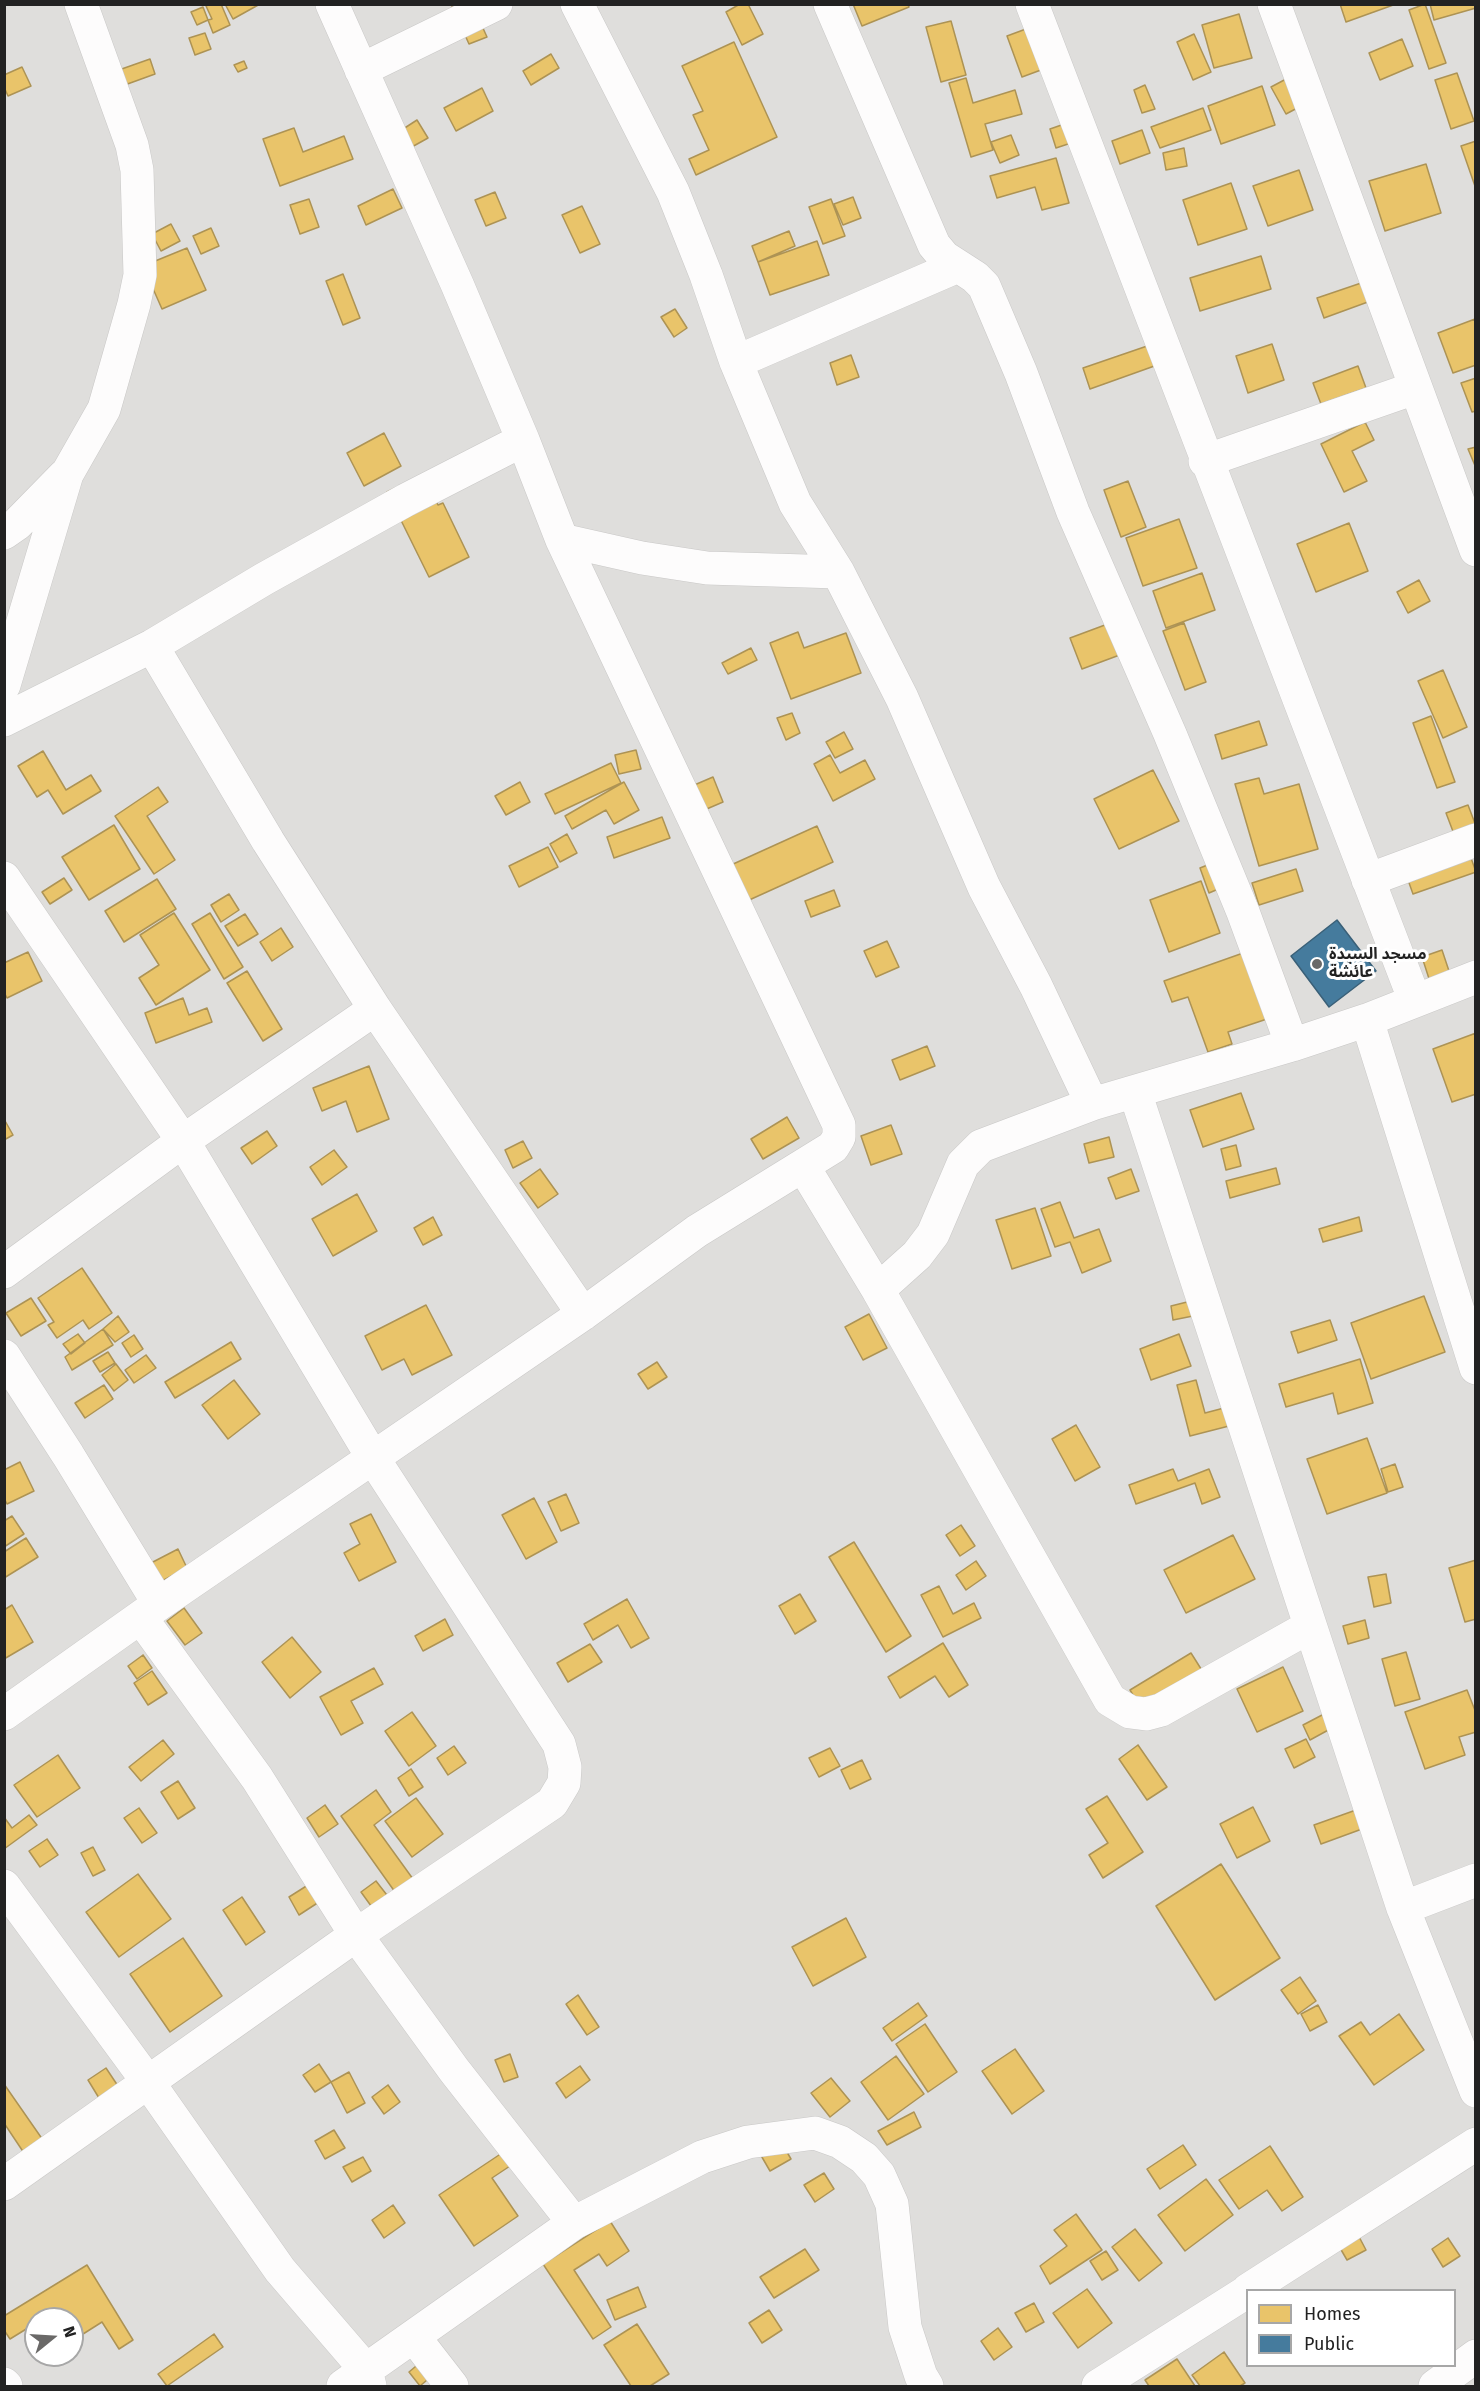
<!DOCTYPE html>
<html>
<head>
<meta charset="utf-8">
<style>
	body { margin:0 }
	#map { position:relative; width:1480px; height:2391px; overflow:hidden; background:#f0eeeb; font-family:"Fira Sans",sans-serif }
	canvas { display:block }
	.frame { position:absolute; inset:0; border:6px solid #222; pointer-events:none }
	.legend { position:absolute; left:1246px; top:2289px; width:210px; height:78px; box-sizing:border-box; background:#fff; border:2px solid #a7a7a7; margin:0; padding:8px 10px; list-style:none; font-size:18px; color:#222 }
	.legend li { display:flex; align-items:center; gap:12px; height:30px }
	.legend b { width:30px; border:2px solid #a7a7a7 }
	.north { position:absolute; left:24px; top:2307px; width:60px; height:60px; box-sizing:border-box; background:#fff; border:2px solid #a7a7a7; border-radius:50%; rotate:72deg; font-size:16px; font-weight:700; line-height:24px; text-align:center; color:#222 }
	.north::after { content:''; display:block; margin:auto; width:21px; height:27px; background:#6a6968; clip-path:polygon(50% 0,100% 100%,50% 72%,0 100%) }
</style>
</head>
<body>
<div id="map">
<canvas width="1480" height="2391"></canvas>
<div class="frame"></div>
<ul class="legend">
<li><b style="height:16px;background:#e9c46a"></b>Homes</li>
<li><b style="height:16px;background:#457b9d"></b>Public</li>
</ul>
<div class="north">N</div>
</div>
<script>
const c = document.querySelector('canvas').getContext('2d');
c.lineJoin = 'round';
function paint(path, color) {
  c.fillStyle = color;
  c.fill(path, 'evenodd');
}
function poly(rows) {
  const path = new Path2D();
  for (const r of rows) {
    path.moveTo(r[0], r[1]);
    for (let i = 2; i < r.length; i += 2) path.lineTo(r[i], r[i + 1]);
  }
  return path;
}
function stroke(path, color, width, dash) {
  c.strokeStyle = color;
  c.lineWidth = width;
  c.lineCap = dash ? 'butt' : 'round';
  c.setLineDash(dash || []);
  c.stroke(path);
}
function write(font, color, halo, rows, align = 'center') {
  c.font = font + ' "Fira Sans","Noto Sans Arabic",sans-serif';
  c.lineWidth = 6;
  c.setLineDash([]);
  c.textBaseline = 'middle';
  c.strokeStyle = halo;
  c.fillStyle = color;
  for (const [text, x, y, turn = 0] of rows) {
    c.save();
    c.translate(x, y);
    c.rotate((+turn || 0) * Math.PI / 180);
    c.textAlign = isNaN(turn) ? turn : align;
    if (halo) c.strokeText(text, 0, 0);
    c.fillText(text, 0, 0);
    c.restore();
  }
}
paint(poly([
	[5,5,1475,5,1475,2386,5,2386],
	[1248,2290,1454,2290,1454,2366,1248,2366],
	[36,2319,72,2319,72,2355,36,2355]
]), '#dfdedc');
const homes = poly([
	[210,4,221,4,230,25,213,33,208,20,212,19,206,6,210,4],
	[225,4,260,4,233,19,225,4],
	[451,4,472,4,487,37,469,44,451,4],
	[740,4,748,4,763,34,742,45,726,12,740,4],
	[853,4,908,4,909,7,862,26,853,4],
	[1340,4,1396,4,1346,22,1340,4],
	[1425,4,1446,63,1429,69,1409,10,1425,4],
	[1430,4,1476,4,1476,8,1434,20,1430,4],
	[203,7,208,20,197,25,191,12,203,7],
	[1239,14,1252,58,1214,68,1202,25,1239,14],
	[951,21,966,75,941,82,926,27,951,21],
	[1034,26,1049,67,1022,77,1007,36,1034,26],
	[205,33,211,49,195,55,189,38,205,33],
	[1194,34,1211,72,1193,80,1177,42,1194,34],
	[1402,39,1413,66,1380,80,1369,53,1402,39],
	[734,42,777,137,696,175,689,159,709,150,693,115,703,111,682,66,734,42],
	[551,54,559,68,531,85,523,71,551,54],
	[150,59,155,74,122,86,116,71,150,59],
	[244,61,247,68,238,72,234,65,244,61],
	[22,67,31,86,8,96,4,87,4,75,22,67],
	[1457,73,1474,121,1451,129,1435,80,1457,73],
	[966,78,973,103,1015,90,1022,114,985,124,993,150,971,157,949,83,966,78],
	[1288,78,1303,105,1286,114,1271,87,1288,78],
	[1145,85,1155,109,1142,113,1134,90,1145,85],
	[1262,86,1275,125,1221,144,1208,106,1262,86],
	[482,88,493,111,456,131,444,108,482,88],
	[1203,108,1211,130,1160,148,1151,127,1203,108],
	[417,120,428,138,410,148,400,131,417,120],
	[1070,122,1077,141,1056,148,1050,129,1070,122],
	[294,128,303,152,344,136,353,159,280,186,263,139,294,128],
	[1142,130,1150,153,1120,164,1112,141,1142,130],
	[1011,135,1019,155,1000,163,991,142,1011,135],
	[1476,141,1476,189,1461,146,1476,141],
	[1184,148,1187,166,1166,170,1163,153,1184,148],
	[1056,158,1069,203,1042,210,1035,187,997,198,990,176,1056,158],
	[1426,164,1441,213,1385,231,1369,181,1426,164],
	[1299,170,1313,210,1268,226,1253,186,1299,170],
	[1231,183,1247,229,1198,245,1183,200,1231,183],
	[393,189,402,208,366,225,358,206,393,189],
	[495,192,506,218,486,226,475,200,495,192],
	[853,197,861,218,843,225,834,204,853,197],
	[309,199,319,227,300,234,290,205,309,199],
	[831,199,845,236,823,244,809,207,831,199],
	[582,206,600,244,580,253,562,215,582,206],
	[171,224,180,241,161,251,152,234,171,224],
	[211,228,219,246,201,254,193,236,211,228],
	[789,231,795,246,758,262,752,246,789,231],
	[817,241,829,275,770,295,758,262,817,241],
	[187,248,206,290,162,309,143,266,187,248],
	[1261,256,1271,289,1200,311,1190,278,1261,256],
	[343,274,360,318,343,325,326,281,343,274],
	[1370,280,1376,299,1324,318,1317,298,1370,280],
	[675,309,687,328,674,337,661,317,675,309],
	[1475,319,1476,365,1453,373,1438,333,1475,319],
	[1153,344,1160,364,1090,389,1083,368,1153,344],
	[1272,344,1284,380,1248,393,1236,356,1272,344],
	[851,355,859,377,837,385,830,363,851,355],
	[1358,366,1366,388,1321,404,1313,383,1358,366],
	[1476,378,1476,411,1472,412,1461,383,1476,378],
	[1365,422,1374,440,1352,451,1367,481,1344,492,1321,444,1365,422],
	[384,433,401,466,364,486,347,453,384,433],
	[1476,447,1476,468,1468,449,1476,447],
	[423,475,438,505,443,503,469,557,429,577,387,492,423,475],
	[1128,481,1146,527,1121,537,1104,490,1128,481],
	[1179,519,1197,568,1143,586,1126,538,1179,519],
	[1349,523,1368,571,1316,592,1297,544,1349,523],
	[1202,573,1215,610,1166,628,1153,591,1202,573],
	[1419,580,1430,601,1408,613,1397,592,1419,580],
	[1113,622,1125,653,1082,669,1070,638,1113,622],
	[1184,623,1206,682,1185,690,1163,631,1184,623],
	[798,632,804,648,846,633,861,673,791,699,770,643,798,632],
	[751,648,757,660,728,674,722,663,751,648],
	[1443,670,1467,727,1443,738,1418,681,1443,670],
	[792,713,800,733,786,740,777,718,792,713],
	[1431,716,1455,782,1437,788,1413,723,1431,716],
	[1259,721,1267,745,1222,759,1215,735,1259,721],
	[844,732,853,749,835,758,826,742,844,732],
	[636,750,641,769,619,774,615,755,636,750],
	[43,751,66,790,91,775,101,791,63,814,48,790,37,797,18,766,43,751],
	[830,755,840,773,865,760,875,779,833,801,814,764,830,755],
	[611,763,621,783,555,814,545,794,611,763],
	[1153,770,1179,821,1119,849,1094,799,1153,770],
	[713,777,723,802,695,814,685,789,713,777],
	[1259,778,1264,794,1299,784,1318,849,1259,866,1235,784,1259,778],
	[520,782,530,802,506,815,495,796,520,782],
	[624,782,639,810,614,824,606,810,572,829,565,816,624,782],
	[158,787,168,802,147,816,175,860,154,874,115,816,158,787],
	[1468,805,1476,826,1457,842,1446,813,1468,805],
	[662,817,670,838,614,858,607,837,662,817],
	[114,825,140,869,89,900,62,857,114,825],
	[817,826,833,862,747,901,731,865,817,826],
	[567,834,577,853,560,862,550,844,567,834],
	[548,847,558,867,519,887,509,866,548,847],
	[1471,858,1476,872,1413,894,1408,880,1471,858],
	[1220,860,1230,884,1209,893,1200,868,1220,860],
	[1296,869,1303,891,1259,905,1252,883,1296,869],
	[64,878,72,890,50,904,42,892,64,878],
	[157,879,176,909,124,942,105,911,157,879],
	[1201,881,1220,933,1169,952,1150,900,1201,881],
	[834,890,840,906,811,917,805,901,834,890],
	[229,894,239,910,221,922,211,905,229,894],
	[174,913,210,970,156,1005,139,978,159,965,140,935,174,913],
	[210,913,243,967,224,979,192,924,210,913],
	[245,914,258,934,238,946,225,926,245,914],
	[281,928,293,947,272,961,260,942,281,928],
	[887,941,899,967,876,977,864,951,887,941],
	[1442,950,1452,980,1432,988,1422,957,1442,950],
	[28,952,42,981,7,998,4,992,4,963,28,952],
	[1246,952,1270,1018,1228,1032,1232,1044,1208,1052,1188,997,1172,1002,1164,981,1246,952],
	[247,971,282,1029,263,1041,227,983,247,971],
	[183,998,189,1015,207,1008,212,1022,156,1043,145,1013,183,998],
	[1476,1033,1476,1094,1452,1102,1433,1049,1476,1033],
	[927,1046,935,1066,900,1080,892,1060,927,1046],
	[369,1066,389,1119,357,1132,346,1101,322,1111,313,1088,369,1066],
	[1241,1093,1254,1129,1203,1147,1190,1110,1241,1093],
	[787,1117,799,1138,763,1159,751,1139,787,1117],
	[4,1119,13,1135,4,1140,4,1119],
	[891,1125,902,1154,871,1165,861,1136,891,1125],
	[267,1131,277,1146,252,1164,241,1148,267,1131],
	[1109,1137,1114,1157,1089,1163,1084,1144,1109,1137],
	[523,1141,532,1158,513,1168,505,1150,523,1141],
	[1236,1145,1241,1166,1226,1170,1221,1149,1236,1145],
	[334,1150,347,1167,322,1185,310,1167,334,1150],
	[1276,1168,1280,1184,1230,1198,1226,1181,1276,1168],
	[540,1169,558,1194,538,1208,520,1183,540,1169],
	[1131,1169,1139,1191,1116,1199,1108,1178,1131,1169],
	[357,1194,377,1231,333,1256,312,1219,357,1194],
	[1060,1202,1074,1238,1099,1229,1111,1261,1082,1273,1070,1242,1055,1247,1041,1209,1060,1202],
	[1035,1208,1051,1256,1012,1269,996,1220,1035,1208],
	[433,1217,442,1235,423,1245,414,1228,433,1217],
	[1359,1217,1362,1231,1323,1242,1319,1229,1359,1217],
	[82,1268,112,1313,89,1329,83,1320,57,1338,48,1325,54,1322,38,1298,82,1268],
	[1424,1296,1445,1352,1371,1379,1351,1323,1424,1296],
	[31,1298,46,1321,21,1336,6,1313,31,1298],
	[1195,1300,1198,1315,1173,1320,1171,1306,1195,1300],
	[426,1305,452,1355,412,1375,404,1359,382,1370,365,1336,426,1305],
	[869,1314,887,1348,863,1360,845,1327,869,1314],
	[118,1316,129,1332,115,1342,103,1329,118,1316],
	[1330,1320,1337,1340,1298,1353,1291,1332,1330,1320],
	[103,1329,113,1345,72,1370,65,1357,103,1329],
	[78,1334,85,1343,71,1354,63,1344,78,1334],
	[1179,1334,1191,1366,1151,1380,1140,1349,1179,1334],
	[134,1335,143,1349,131,1357,122,1343,134,1335],
	[231,1342,241,1359,175,1398,165,1382,231,1342],
	[108,1352,115,1363,100,1372,93,1361,108,1352],
	[146,1355,156,1368,134,1383,125,1370,146,1355],
	[1360,1359,1373,1403,1338,1414,1333,1393,1286,1407,1279,1384,1360,1359],
	[657,1362,667,1377,648,1389,638,1374,657,1362],
	[116,1364,128,1380,114,1391,102,1375,116,1364],
	[234,1380,260,1414,228,1439,202,1405,234,1380],
	[1196,1380,1205,1413,1224,1408,1229,1426,1190,1436,1177,1385,1196,1380],
	[104,1385,113,1399,85,1418,75,1403,104,1385],
	[1076,1425,1100,1467,1075,1481,1052,1439,1076,1425],
	[1367,1438,1387,1493,1327,1514,1307,1459,1367,1438],
	[20,1462,34,1491,7,1504,4,1498,4,1470,20,1462],
	[1395,1464,1403,1487,1388,1492,1381,1469,1395,1464],
	[1173,1469,1178,1481,1209,1469,1220,1497,1202,1504,1195,1483,1136,1504,1129,1485,1173,1469],
	[566,1494,579,1523,561,1531,548,1502,566,1494],
	[534,1498,557,1542,526,1559,502,1515,534,1498],
	[371,1514,396,1562,359,1581,344,1553,360,1544,350,1524,371,1514],
	[12,1516,24,1534,4,1547,4,1521,12,1516],
	[961,1525,975,1546,960,1556,946,1535,961,1525],
	[1233,1535,1255,1579,1186,1613,1164,1570,1233,1535],
	[26,1538,38,1557,4,1578,4,1552,26,1538],
	[854,1542,911,1636,886,1652,829,1557,854,1542],
	[178,1549,187,1568,160,1582,151,1563,178,1549],
	[1476,1560,1476,1619,1465,1622,1449,1568,1476,1560],
	[976,1561,986,1576,966,1590,956,1575,976,1561],
	[1386,1574,1391,1603,1374,1607,1368,1577,1386,1574],
	[939,1586,953,1614,974,1603,981,1618,943,1637,921,1595,939,1586],
	[800,1594,816,1621,795,1634,779,1606,800,1594],
	[627,1599,649,1638,631,1648,618,1625,593,1640,584,1624,627,1599],
	[12,1605,33,1642,4,1659,4,1610,12,1605],
	[184,1608,202,1633,185,1645,167,1621,184,1608],
	[445,1619,453,1635,423,1651,415,1636,445,1619],
	[1365,1620,1369,1638,1348,1644,1343,1626,1365,1620],
	[292,1637,321,1672,290,1698,262,1662,292,1637],
	[943,1643,968,1685,949,1697,935,1676,900,1698,888,1677,943,1643],
	[590,1644,602,1662,568,1682,557,1663,590,1644],
	[1406,1652,1420,1699,1395,1706,1382,1659,1406,1652],
	[1191,1653,1203,1672,1142,1710,1130,1690,1191,1653],
	[143,1655,152,1668,137,1679,128,1666,143,1655],
	[1283,1667,1303,1711,1257,1732,1237,1689,1283,1667],
	[374,1668,383,1684,351,1701,363,1723,341,1735,320,1697,374,1668],
	[152,1671,167,1693,148,1705,134,1683,152,1671],
	[1467,1690,1476,1713,1476,1732,1459,1737,1465,1755,1425,1769,1405,1712,1467,1690],
	[412,1712,436,1746,409,1766,385,1731,412,1712],
	[1324,1714,1332,1728,1310,1740,1303,1725,1324,1714],
	[1306,1739,1315,1757,1294,1768,1285,1749,1306,1739],
	[163,1740,174,1754,141,1781,129,1767,163,1740],
	[1138,1745,1167,1787,1147,1800,1119,1759,1138,1745],
	[454,1746,466,1763,448,1775,437,1758,454,1746],
	[830,1748,840,1766,819,1777,809,1758,830,1748],
	[58,1755,80,1788,37,1817,14,1785,58,1755],
	[862,1760,871,1779,850,1789,841,1770,862,1760],
	[411,1769,423,1787,409,1796,398,1778,411,1769],
	[178,1781,195,1808,178,1819,161,1792,178,1781],
	[376,1790,391,1812,374,1825,413,1879,395,1892,341,1816,376,1790],
	[1107,1796,1143,1852,1103,1878,1089,1855,1108,1843,1086,1809,1107,1796],
	[416,1798,443,1834,412,1857,385,1821,416,1798],
	[325,1805,338,1824,319,1837,307,1818,325,1805],
	[1253,1807,1270,1841,1237,1858,1220,1824,1253,1807],
	[139,1808,157,1833,142,1843,124,1818,139,1808],
	[1356,1810,1362,1829,1321,1844,1314,1825,1356,1810],
	[29,1815,37,1825,4,1849,4,1817,12,1828,29,1815],
	[47,1839,58,1855,40,1867,29,1851,47,1839],
	[93,1847,105,1870,93,1876,81,1853,93,1847],
	[1221,1864,1280,1958,1215,2000,1156,1906,1221,1864],
	[138,1874,171,1919,119,1957,86,1912,138,1874],
	[376,1881,390,1899,374,1910,361,1892,376,1881],
	[308,1885,319,1902,299,1915,289,1897,308,1885],
	[242,1897,265,1932,246,1945,223,1910,242,1897],
	[846,1918,866,1957,813,1986,792,1947,846,1918],
	[183,1938,222,1996,170,2032,130,1974,183,1938],
	[1300,1977,1316,2001,1298,2014,1281,1990,1300,1977],
	[578,1995,599,2027,587,2035,566,2004,578,1995],
	[918,2003,927,2016,892,2041,883,2028,918,2003],
	[1318,2005,1327,2022,1310,2031,1301,2014,1318,2005],
	[1399,2014,1424,2050,1374,2085,1339,2036,1361,2022,1370,2035,1399,2014],
	[925,2024,957,2072,928,2092,896,2044,925,2024],
	[1015,2049,1044,2091,1012,2114,982,2071,1015,2049],
	[510,2054,518,2077,504,2082,495,2060,510,2054],
	[896,2056,924,2094,888,2120,861,2082,896,2056],
	[319,2064,331,2082,315,2092,303,2075,319,2064],
	[580,2066,590,2080,566,2098,556,2083,580,2066],
	[106,2068,118,2086,99,2098,88,2080,106,2068],
	[349,2072,365,2103,347,2113,331,2082,349,2072],
	[831,2078,850,2101,830,2117,811,2093,831,2078],
	[4,2084,45,2143,26,2156,4,2123,4,2084],
	[388,2085,400,2102,384,2114,372,2097,388,2085],
	[914,2112,921,2127,887,2145,878,2131,914,2112],
	[334,2130,345,2148,325,2159,315,2141,334,2130],
	[780,2140,791,2159,770,2171,759,2152,780,2140],
	[1183,2145,1196,2165,1160,2189,1147,2169,1183,2145],
	[1270,2146,1303,2197,1282,2211,1267,2190,1239,2209,1219,2180,1270,2146],
	[502,2153,510,2166,492,2178,518,2216,474,2246,439,2195,502,2153],
	[363,2157,371,2171,352,2182,343,2167,363,2157],
	[824,2173,834,2189,815,2202,804,2185,824,2173],
	[1206,2179,1233,2215,1185,2251,1158,2215,1206,2179],
	[393,2205,405,2223,384,2238,372,2220,393,2205],
	[1076,2214,1102,2250,1050,2284,1040,2266,1067,2246,1054,2230,1076,2214],
	[610,2221,629,2251,607,2266,599,2254,574,2270,611,2327,593,2339,543,2264,610,2221],
	[1135,2229,1162,2263,1139,2281,1112,2247,1135,2229],
	[1356,2231,1366,2250,1347,2260,1336,2241,1356,2231],
	[1448,2238,1460,2256,1443,2267,1432,2249,1448,2238],
	[805,2249,819,2270,774,2298,760,2277,805,2249],
	[1106,2251,1118,2270,1102,2280,1090,2261,1106,2251],
	[87,2265,133,2340,119,2349,102,2322,72,2341,72,2319,56,2319,52,2313,42,2319,36,2319,36,2323,10,2339,4,2330,4,2316,87,2265],
	[638,2287,646,2307,615,2320,607,2300,638,2287],
	[1087,2289,1112,2323,1078,2348,1053,2313,1087,2289],
	[1034,2303,1044,2322,1026,2332,1015,2313,1034,2303],
	[769,2310,782,2330,762,2343,749,2323,769,2310],
	[637,2324,669,2374,650,2386,631,2386,604,2345,637,2324],
	[998,2328,1012,2347,994,2360,981,2341,998,2328],
	[214,2334,223,2347,167,2386,158,2374,214,2334],
	[1224,2352,1245,2383,1240,2386,1200,2386,1192,2375,1224,2352],
	[428,2356,440,2369,420,2386,409,2372,428,2356],
	[1177,2359,1195,2386,1149,2386,1145,2380,1177,2359]
]);
paint(homes, '#e9c46a');
stroke(homes, '#ad9354', 1.5);
const public = poly([
	[1337,920,1376,971,1329,1007,1291,956,1337,920]
]);
paint(public, '#457b9d');
stroke(public, '#3a6078', 1.5);
const minor = poly([
	[577,4,673,192,706,275,736,362,795,503,838,572,902,698,984,887,1036,986,1092,1104],
	[830,4,934,245,944,257,975,277,984,286,1021,373,1073,512,1170,734,1243,912,1292,1045],
	[1032,4,1415,1001],
	[1274,4,1476,550],
	[361,70,496,4],
	[736,362,958,266],
	[1205,461,1415,388],
	[4,533,17,524,64,476],
	[562,540,642,558,707,568,838,572],
	[152,646,268,841,375,1009,583,1314],
	[4,685,67,474,104,409,134,304,140,275,137,170,132,145,81,4],
	[4,720,152,646,264,579,406,500,523,440],
	[4,878,183,1141,373,1458,559,1744,565,1767,564,1783,552,1803,356,1935,4,2184],
	[1368,880,1476,840],
	[1367,1020,1476,1368],
	[1135,1092,1403,1908,1476,2091],
	[803,1166,878,1290,1110,1700,1130,1712,1146,1714,1161,1710,1309,1627],
	[4,1272,183,1141,375,1009],
	[878,1290,917,1255,933,1234,963,1164,981,1146,1092,1104,1292,1045,1367,1020,1476,977],
	[4,1356,68,1455,159,1604],
	[141,1618,257,1778,356,1935,454,2070,574,2223],
	[4,1714,159,1604,583,1314,697,1231,833,1147,839,1137,839,1125,562,540,523,440,457,284,332,4],
	[4,1886,148,2082,280,2270,366,2370,370,2386],
	[1403,1908,1476,1880],
	[1248,2290,1476,2144],
	[414,2337,452,2386],
	[4,2384,6,2386],
	[343,2386,574,2223,702,2157,748,2142,815,2133,840,2142,864,2158,879,2175,892,2204,905,2327,921,2376,927,2386],
	[1098,2386,1248,2291],
	[1435,2386,1476,2356]
]);
stroke(minor, '#c9c8c7', 34);
stroke(minor, '#fdfcfc', 33);
for (const [x, y, r, color] of [
	[1317,964,6,"#6a6968"]
]) {
  const dot = new Path2D();
  dot.arc(x, y, r, 0, 2 * Math.PI);
  c.fillStyle = color;
  c.fill(dot);
  stroke(dot, '#fff', 2);
}
write('bold 16px', '#222', '#fff', [
	["مسجد السيدة",1329,955],
	["عائشة",1329,973]
], 'left');
</script>
</body>
</html>
